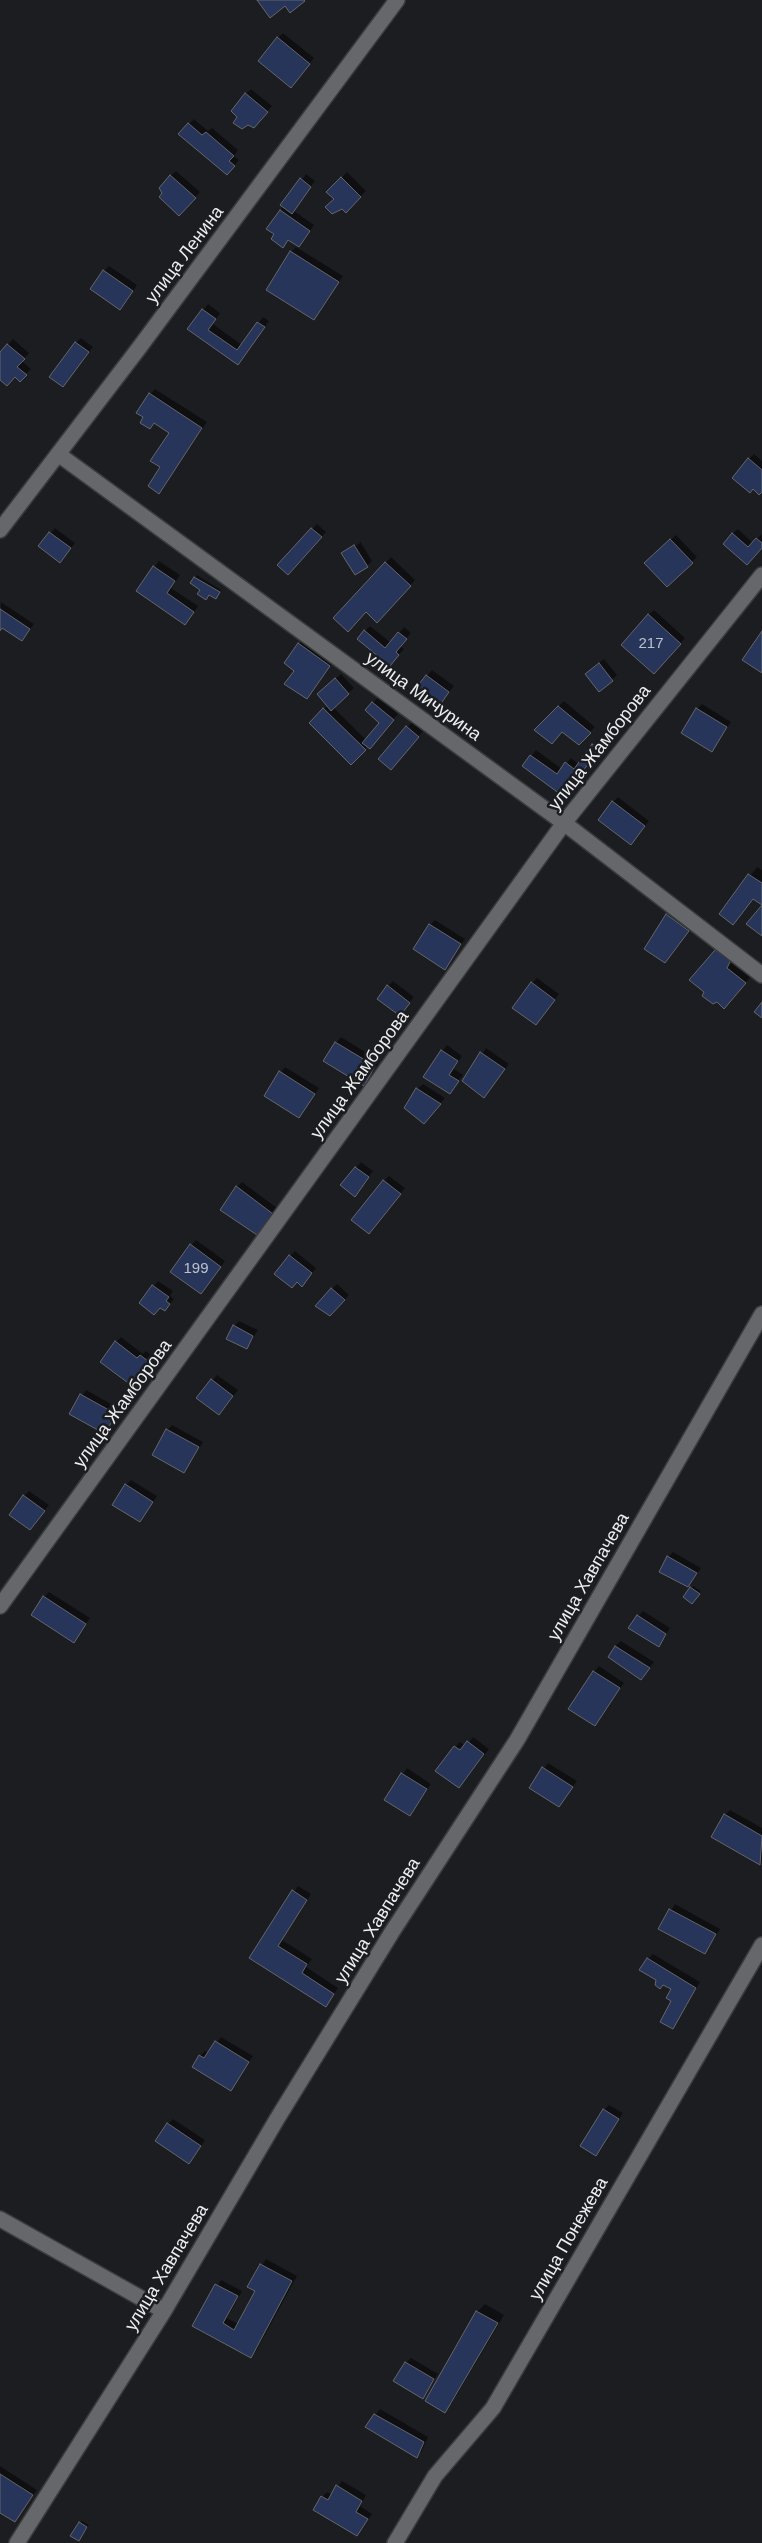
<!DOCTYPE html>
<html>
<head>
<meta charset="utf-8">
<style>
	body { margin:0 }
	canvas { display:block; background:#1c1d20 }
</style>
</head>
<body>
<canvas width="762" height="2543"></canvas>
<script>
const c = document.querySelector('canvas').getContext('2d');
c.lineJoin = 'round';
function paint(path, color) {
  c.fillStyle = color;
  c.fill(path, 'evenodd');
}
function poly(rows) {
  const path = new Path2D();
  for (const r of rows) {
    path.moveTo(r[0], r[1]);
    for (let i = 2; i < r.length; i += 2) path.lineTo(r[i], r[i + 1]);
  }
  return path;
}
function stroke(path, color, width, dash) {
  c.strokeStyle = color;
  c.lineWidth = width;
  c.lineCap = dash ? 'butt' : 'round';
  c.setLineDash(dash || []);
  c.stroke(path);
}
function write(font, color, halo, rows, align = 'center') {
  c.font = font + ' Helvetica,sans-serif';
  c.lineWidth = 5;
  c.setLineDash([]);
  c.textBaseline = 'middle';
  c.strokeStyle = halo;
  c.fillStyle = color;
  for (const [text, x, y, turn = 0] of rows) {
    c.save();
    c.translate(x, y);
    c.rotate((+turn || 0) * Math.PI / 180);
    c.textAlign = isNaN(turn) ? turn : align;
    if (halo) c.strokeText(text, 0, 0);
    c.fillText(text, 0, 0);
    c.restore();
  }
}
paint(poly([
	[283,33,314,58,296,81,278,38],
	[251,89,272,106,259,122,246,94],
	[194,119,208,131,212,128,238,150,234,156,239,160,232,169,189,124],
	[176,171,200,192,179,214,170,176],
	[347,172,366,191,346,211,328,192],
	[306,174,315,181,294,211,314,225,304,240,289,239,283,246,276,234,280,211],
	[296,247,343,276,314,319,291,252],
	[109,266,137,285,125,303,104,271],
	[208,304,220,313,213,324,242,345,263,317,269,321,243,358,189,329],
	[81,338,93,347,63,385,76,343],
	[13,339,29,353,22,361,31,369,25,375,0,378,0,354],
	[155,389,207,422,159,492,162,467,170,433,155,422,150,427,145,417,150,394],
	[754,454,762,461,762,491,749,459],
	[317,524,326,532,293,568,279,565],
	[55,528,75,543,65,556,40,546],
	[738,529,753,543,762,534,762,547,752,558,732,534],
	[676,535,697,557,668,585,646,563],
	[360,541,372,561,367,566,343,553,360,543],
	[391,557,415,580,382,616,366,611,335,618],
	[159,561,180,575,171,588,198,606,190,618,137,591],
	[197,575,221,590,218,596,191,583],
	[1,602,34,624,22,639,3,627,0,631],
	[654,610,685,638,659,668,648,615],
	[370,626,391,643,404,627,411,633,400,646,404,649,390,664,365,631],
	[304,639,334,661,306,698,296,670,299,644],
	[604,659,617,675,612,680,591,669],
	[432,670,454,686,440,703,418,687],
	[341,674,354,688,333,707,366,740,381,722,367,710,378,697,398,714,375,742,368,746,351,763,310,723,328,705,323,689],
	[564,701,595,727,578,743,562,731,535,729],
	[702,704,731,722,711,751,697,709],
	[412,722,423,731,396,763,380,759],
	[598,739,603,743,569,790,524,766,536,750,562,769,571,758,579,764],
	[618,797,649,821,636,838,613,802],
	[757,867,762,870,762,904,753,898,740,915,721,914],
	[672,910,693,925,670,956,667,915],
	[435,920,465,939,445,968,430,925],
	[724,943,752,975,732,999,716,951],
	[537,978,559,994,536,1024,532,983],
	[393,981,414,997,400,1014,388,986],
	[341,1037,380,1061,363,1084,336,1043],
	[447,1045,462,1056,454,1069,463,1075,450,1092,442,1051],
	[486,1048,509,1064,484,1096,463,1081],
	[285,1067,319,1088,299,1116,265,1095],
	[423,1084,445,1098,424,1123,417,1089],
	[361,1162,373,1171,355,1196,342,1185],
	[389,1176,405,1188,373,1227,384,1181],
	[242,1182,277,1208,262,1228,237,1187],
	[196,1240,225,1261,201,1293,191,1245],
	[295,1251,316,1268,307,1280,290,1256],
	[158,1281,173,1291,170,1296,174,1299,165,1310,160,1307,140,1303],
	[337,1284,349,1295,330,1315,317,1305],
	[239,1321,258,1330,246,1348,234,1326],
	[121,1337,143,1354,146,1351,160,1362,144,1384,116,1342],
	[217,1375,238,1390,224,1409,198,1398],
	[86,1390,120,1409,105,1432,71,1413],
	[172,1425,203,1442,184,1472,167,1430],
	[131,1480,157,1496,140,1521,126,1485],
	[29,1491,49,1505,30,1529,24,1496],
	[673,1552,701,1568,688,1586,668,1557],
	[693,1586,701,1591,694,1600,684,1597],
	[49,1592,90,1618,74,1641,44,1597],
	[643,1611,670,1628,659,1645,638,1616],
	[621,1641,654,1662,641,1679,615,1646],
	[599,1666,624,1683,595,1724,594,1672],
	[473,1737,489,1749,464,1782,455,1747,460,1742,466,1746],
	[548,1763,577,1781,559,1806,531,1787],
	[407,1768,431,1784,410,1815,386,1799],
	[730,1810,762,1828,762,1861,760,1863,725,1815],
	[298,1886,311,1894,282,1940,312,1959,306,1967,338,1988,326,2005,250,1958],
	[675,1904,720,1929,705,1953,660,1928],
	[653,1954,700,1982,673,2028,673,1989,657,1979,648,1959],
	[221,2037,253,2056,231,2089,200,2056,205,2051,209,2053],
	[609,2105,623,2113,596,2154,604,2110],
	[173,2119,205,2140,194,2157,168,2124],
	[266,2259,297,2276,256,2351,251,2356,194,2325,221,2280,242,2291,227,2318,238,2324,256,2290,249,2286],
	[485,2304,504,2315,452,2403,444,2411,477,2312],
	[411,2358,438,2374,422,2397,406,2363],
	[380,2409,428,2437,422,2451,417,2456,366,2427],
	[0,2466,37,2490,15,2521,0,2511],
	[342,2481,366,2495,360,2506,372,2514,357,2535,322,2497,327,2492,332,2495],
	[82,2521,89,2525,80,2538,80,2523]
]), '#0007');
const building = poly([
	[257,0,304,0,305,1,290,13,285,6,270,18,257,0],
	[277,37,310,64,291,88,258,61,277,37],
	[245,93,268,112,254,128,248,125,242,129,233,123,237,117,231,111,245,93],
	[188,123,202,135,206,132,234,156,229,161,235,166,227,175,178,134,188,123],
	[170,175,196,198,179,216,159,197,162,193,159,188,170,175],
	[341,177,361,197,346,213,342,209,332,214,325,207,334,199,326,192,341,177],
	[300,178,311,187,292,214,280,205,300,178],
	[280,210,310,231,299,247,288,240,283,248,271,239,274,234,266,229,280,210],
	[290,251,339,282,314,320,266,290,290,251],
	[103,270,133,291,120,310,90,289,103,270],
	[202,309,216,319,208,330,237,350,257,322,265,327,238,365,187,329,202,309],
	[75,342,89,352,63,387,49,377,75,342],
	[7,344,25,359,17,367,27,375,20,382,15,377,7,386,0,380,0,352,7,344],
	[149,393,202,428,159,494,148,486,160,467,150,461,169,433,154,423,150,429,140,423,143,417,136,413,149,393],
	[748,458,762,470,762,492,759,495,753,489,750,493,732,478,748,458],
	[311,528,322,537,288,575,277,565,311,528],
	[49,532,71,548,60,563,38,546,49,532],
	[732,533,748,547,756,538,762,543,762,548,747,565,723,544,732,533],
	[670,539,693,563,667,587,644,563,670,539],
	[354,545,368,567,355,575,341,553,354,545],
	[385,562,411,586,377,623,366,612,348,632,333,618,385,562],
	[153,566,175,581,167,593,194,612,185,625,136,591,153,566],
	[194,577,220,592,216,599,209,595,206,600,197,594,200,590,190,583,194,577],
	[0,609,30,629,22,641,2,628,0,631,0,609],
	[648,614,681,644,654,674,621,645,648,614],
	[364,630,385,648,398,632,407,639,396,652,399,655,390,666,357,639,364,630],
	[762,631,762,673,742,660,762,631],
	[298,643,330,666,307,699,284,684,294,671,284,663,298,643],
	[599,663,613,681,599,692,585,674,599,663],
	[426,675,449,692,440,705,416,688,426,675],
	[335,678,349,694,331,711,317,694,335,678],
	[372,702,394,720,370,749,362,743,379,723,365,710,372,702],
	[558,706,591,733,579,745,562,732,552,744,534,730,558,706],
	[323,708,366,750,351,765,309,723,323,708],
	[696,708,727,727,712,752,681,733,696,708],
	[406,726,419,737,391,770,378,759,406,726],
	[592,744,599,749,564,797,522,766,530,755,557,774,565,762,574,769,592,744],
	[612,801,645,826,631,845,598,820,612,801],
	[748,874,762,883,762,905,753,899,733,925,719,914,748,874],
	[762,905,762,936,746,924,762,905],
	[666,914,689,931,665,963,644,949,666,914],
	[429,924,461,944,445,970,413,949,429,924],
	[715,950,731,960,727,968,746,983,724,1009,717,1002,713,1004,702,996,704,992,689,980,715,950],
	[531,982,555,1000,536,1025,512,1008,531,982],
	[387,985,410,1003,400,1016,377,999,387,985],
	[762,1002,762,1018,754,1012,762,1002],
	[335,1042,375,1066,364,1086,323,1061,335,1042],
	[441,1050,458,1061,449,1075,459,1081,450,1094,423,1077,441,1050],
	[480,1052,505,1069,484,1098,462,1081,480,1052],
	[279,1071,315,1094,299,1118,264,1096,279,1071],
	[416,1088,441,1104,424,1124,404,1108,416,1088],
	[355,1167,369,1177,355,1197,340,1185,355,1167],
	[383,1180,401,1194,369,1234,351,1220,383,1180],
	[236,1186,273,1214,257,1235,220,1210,236,1186],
	[190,1244,221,1267,201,1294,170,1272,190,1244],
	[289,1255,312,1273,302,1287,297,1282,292,1288,274,1274,289,1255],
	[152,1285,169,1297,166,1301,170,1304,165,1311,160,1308,154,1315,139,1303,152,1285],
	[331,1288,345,1300,330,1316,315,1306,331,1288],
	[233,1325,253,1336,247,1349,226,1339,233,1325],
	[115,1341,137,1358,140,1355,156,1367,139,1391,100,1362,115,1341],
	[211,1379,233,1396,219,1415,196,1398,211,1379],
	[80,1394,116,1414,105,1434,69,1414,80,1394],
	[166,1429,199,1447,184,1473,152,1455,166,1429],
	[125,1484,153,1502,140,1522,112,1505,125,1484],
	[23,1495,45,1511,30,1530,9,1515,23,1495],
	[667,1556,697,1573,688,1587,659,1572,667,1556],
	[690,1587,700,1594,692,1604,683,1597,690,1587],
	[43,1596,86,1624,74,1643,31,1615,43,1596],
	[637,1615,666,1634,659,1647,628,1628,637,1615],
	[615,1646,650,1668,641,1680,608,1657,615,1646],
	[593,1671,620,1688,595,1726,568,1709,593,1671],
	[467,1741,484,1754,459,1788,435,1771,454,1746,460,1750,467,1741],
	[542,1767,573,1787,559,1807,529,1788,542,1767],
	[401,1773,427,1789,410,1816,384,1800,401,1773],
	[724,1814,762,1836,760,1865,711,1837,724,1814],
	[292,1890,307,1900,278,1946,307,1964,302,1973,334,1994,326,2007,249,1958,292,1890],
	[669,1909,716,1934,705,1954,658,1929,669,1909],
	[647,1958,696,1988,673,2029,660,2022,671,2001,666,1998,671,1989,663,1985,660,1989,655,1985,656,1980,639,1970,647,1958],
	[215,2041,249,2062,231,2091,192,2067,199,2055,204,2058,215,2041],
	[603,2109,619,2119,596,2156,580,2146,603,2109],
	[167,2123,201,2146,189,2164,155,2141,167,2123],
	[260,2264,292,2281,251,2358,192,2326,215,2284,238,2296,223,2323,234,2330,255,2291,247,2287,260,2264],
	[476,2311,498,2323,445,2413,425,2401,476,2311],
	[405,2362,434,2379,423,2399,393,2381,405,2362],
	[374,2414,424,2442,417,2458,365,2427,374,2414],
	[0,2474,33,2495,15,2522,0,2513,0,2474],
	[336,2485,362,2501,356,2512,368,2519,357,2536,313,2510,321,2496,328,2500,336,2485],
	[79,2522,87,2527,79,2541,70,2536,79,2522]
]);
paint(building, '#27355a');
stroke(building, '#646669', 1);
const street = poly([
	[58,454,564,823,762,975],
	[0,530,139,348,397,0],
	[0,1606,564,823,762,575],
	[0,2219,164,2311],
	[17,2543,164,2311,277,2119,392,1932,517,1740,762,1314],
	[395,2543,435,2476,493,2408,762,1945]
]);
stroke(street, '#3a3b3d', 18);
stroke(street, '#66676b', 15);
write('15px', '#bcc0ca', null, [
	["217",651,644],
	["199",196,1269]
]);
write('18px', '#edeef0', '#1c1d20', [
	["улица Ленина",185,255,-53],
	["улица Мичурина",423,697,36],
	["улица Жамборова",600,748,-52],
	["улица Жамборова",360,1075,-54],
	["улица Жамборова",123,1404,-54],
	["улица Хавпачева",589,1577,-60],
	["улица Хавпачева",378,1921,-58],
	["улица Понежева",569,2239,-60],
	["улица Хавпачева",167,2268,-59]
]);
</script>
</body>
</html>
